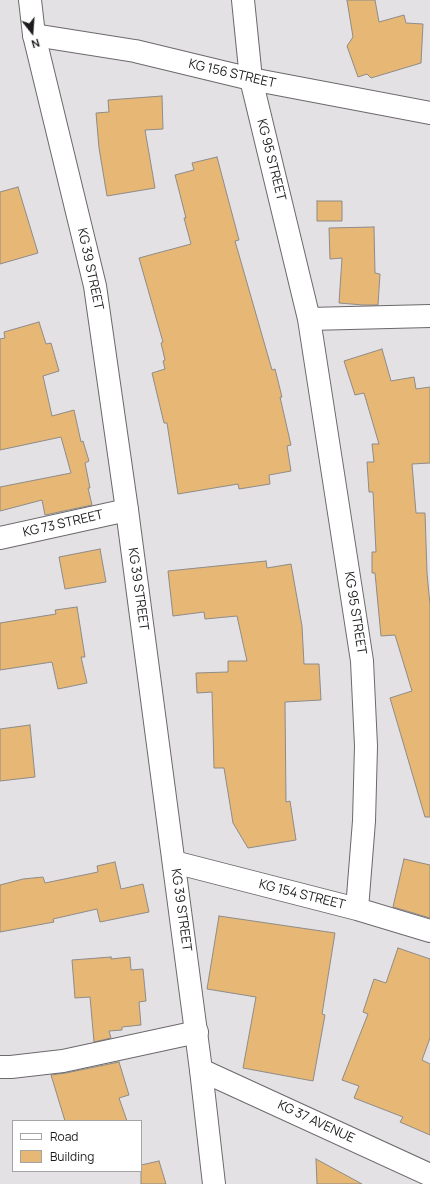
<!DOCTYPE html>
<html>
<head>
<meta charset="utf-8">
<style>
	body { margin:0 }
	#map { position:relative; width:430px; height:1184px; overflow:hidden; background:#e4e1e4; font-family:Manrope,sans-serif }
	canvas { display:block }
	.legend { position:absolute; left:12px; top:1120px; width:130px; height:52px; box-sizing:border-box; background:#fff; border:1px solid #a5a4a5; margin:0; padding:5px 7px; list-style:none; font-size:12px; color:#1d1c1d }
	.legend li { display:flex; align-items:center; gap:8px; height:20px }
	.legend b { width:20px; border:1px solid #a5a4a5 }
	.north { position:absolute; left:12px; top:12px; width:40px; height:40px; -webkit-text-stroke:3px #fff; paint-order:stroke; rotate:163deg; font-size:11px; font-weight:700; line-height:16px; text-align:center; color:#1d1c1d }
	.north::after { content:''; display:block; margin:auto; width:14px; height:18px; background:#1d1c1d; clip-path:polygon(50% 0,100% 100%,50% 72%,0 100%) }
</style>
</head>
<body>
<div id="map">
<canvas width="430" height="1184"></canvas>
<ul class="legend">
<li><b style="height:5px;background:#fff"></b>Road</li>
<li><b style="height:11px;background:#e6b775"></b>Building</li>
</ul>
<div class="north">N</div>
</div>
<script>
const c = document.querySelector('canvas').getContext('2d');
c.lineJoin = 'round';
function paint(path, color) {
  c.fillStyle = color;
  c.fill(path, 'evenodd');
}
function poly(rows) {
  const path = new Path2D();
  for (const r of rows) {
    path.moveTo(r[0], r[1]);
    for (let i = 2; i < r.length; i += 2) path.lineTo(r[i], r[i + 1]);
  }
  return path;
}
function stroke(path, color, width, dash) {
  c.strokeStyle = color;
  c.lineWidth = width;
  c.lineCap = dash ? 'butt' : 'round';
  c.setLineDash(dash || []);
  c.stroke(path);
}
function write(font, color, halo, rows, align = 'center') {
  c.font = font + ' Manrope,sans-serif';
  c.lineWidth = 3.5;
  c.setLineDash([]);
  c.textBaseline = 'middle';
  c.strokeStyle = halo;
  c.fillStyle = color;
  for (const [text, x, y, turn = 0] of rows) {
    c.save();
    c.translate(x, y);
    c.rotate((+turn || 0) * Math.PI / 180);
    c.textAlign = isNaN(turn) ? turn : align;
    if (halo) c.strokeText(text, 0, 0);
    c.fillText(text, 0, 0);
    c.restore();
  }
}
const building = poly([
	[347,0,375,0,379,22,404,15,406,23,423,24,421,63,371,78,367,74,358,77,347,46,353,37,347,0],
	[162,96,163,129,145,130,155,188,107,196,99,148,96,113,109,112,108,100,162,96],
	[217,157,239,240,235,241,272,370,275,369,282,397,280,397,291,445,287,446,291,471,269,475,270,484,239,489,238,484,178,494,167,423,164,423,152,373,165,369,163,361,165,360,161,343,163,342,139,258,191,244,184,218,186,218,175,175,194,170,192,163,217,157],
	[18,187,38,253,0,264,0,192,18,187],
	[317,201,342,201,342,221,317,221,317,201],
	[374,227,375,273,380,274,378,305,363,305,339,303,342,258,330,259,329,228,374,227],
	[39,322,46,344,51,343,59,371,43,376,52,416,74,410,81,442,83,441,89,461,85,463,90,488,88,488,92,505,45,515,42,500,0,511,0,487,71,473,61,437,0,450,0,339,5,338,4,332,39,322],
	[382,349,391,381,414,377,416,389,430,387,430,463,412,464,416,513,425,513,427,573,430,605,430,817,425,817,390,698,412,691,395,635,381,636,375,573,372,573,372,552,376,552,373,492,369,492,367,462,374,462,372,444,379,444,364,393,355,395,344,361,382,349],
	[100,549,106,582,65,589,59,557,100,549],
	[266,561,267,568,291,564,302,626,304,664,319,664,321,700,285,702,286,802,290,801,296,840,248,848,233,823,224,768,214,768,212,692,197,693,196,673,228,672,228,661,247,661,237,616,205,619,204,612,173,616,168,571,266,561],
	[77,607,85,657,81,657,87,683,58,689,52,662,0,670,0,623,56,614,55,610,77,607],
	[30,725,35,777,0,781,0,729,30,725],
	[404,859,430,865,430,918,393,907,404,859],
	[115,862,121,889,143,884,149,912,100,922,97,909,53,919,54,922,0,932,0,885,23,879,43,877,45,883,98,872,97,866,115,862],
	[219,916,335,933,322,1014,325,1015,313,1081,243,1068,256,997,207,989,219,916],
	[398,948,430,959,430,1038,422,1060,430,1064,430,1135,400,1122,403,1117,354,1098,359,1086,342,1080,368,1014,363,1012,374,979,386,983,398,948],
	[111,957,111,959,130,957,131,970,143,969,146,1001,139,1002,141,1025,122,1027,122,1030,109,1031,111,1038,94,1042,90,997,75,998,72,960,111,957],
	[119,1062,129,1095,119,1098,127,1121,65,1121,51,1075,66,1073,119,1062],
	[316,1159,362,1184,317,1184,316,1159],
	[159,1161,166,1184,141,1184,141,1165,159,1161]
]);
paint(building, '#e6b775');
stroke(building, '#8e8b88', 1);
const minor = poly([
	[243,0,251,79,309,319,362,661,366,746,364,821,357,909],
	[34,35,135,51,251,79,430,113],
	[309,319,430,316],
	[0,538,127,510],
	[174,862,357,909,430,931],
	[0,1067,11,1067,63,1061,197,1032],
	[201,1070,214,1184]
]);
const tertiary = poly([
	[30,0,34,35,95,286,127,510,201,1070,430,1175]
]);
stroke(minor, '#6c696c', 24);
stroke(tertiary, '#6c696c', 24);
stroke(minor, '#fff', 22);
stroke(tertiary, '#fff', 22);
write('13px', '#1d1c1d', '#fff', [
	["KG 156 STREET",232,74,13],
	["KG 95 STREET",271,160,76],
	["KG 39 STREET",90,269,78],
	["KG 73 STREET",63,524,-13],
	["KG 39 STREET",138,589,82],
	["KG 95 STREET",355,613,81],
	["KG 154 STREET",302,895,14],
	["KG 39 STREET",181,910,82],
	["KG 37 AVENUE",316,1122,25]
]);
</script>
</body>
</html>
